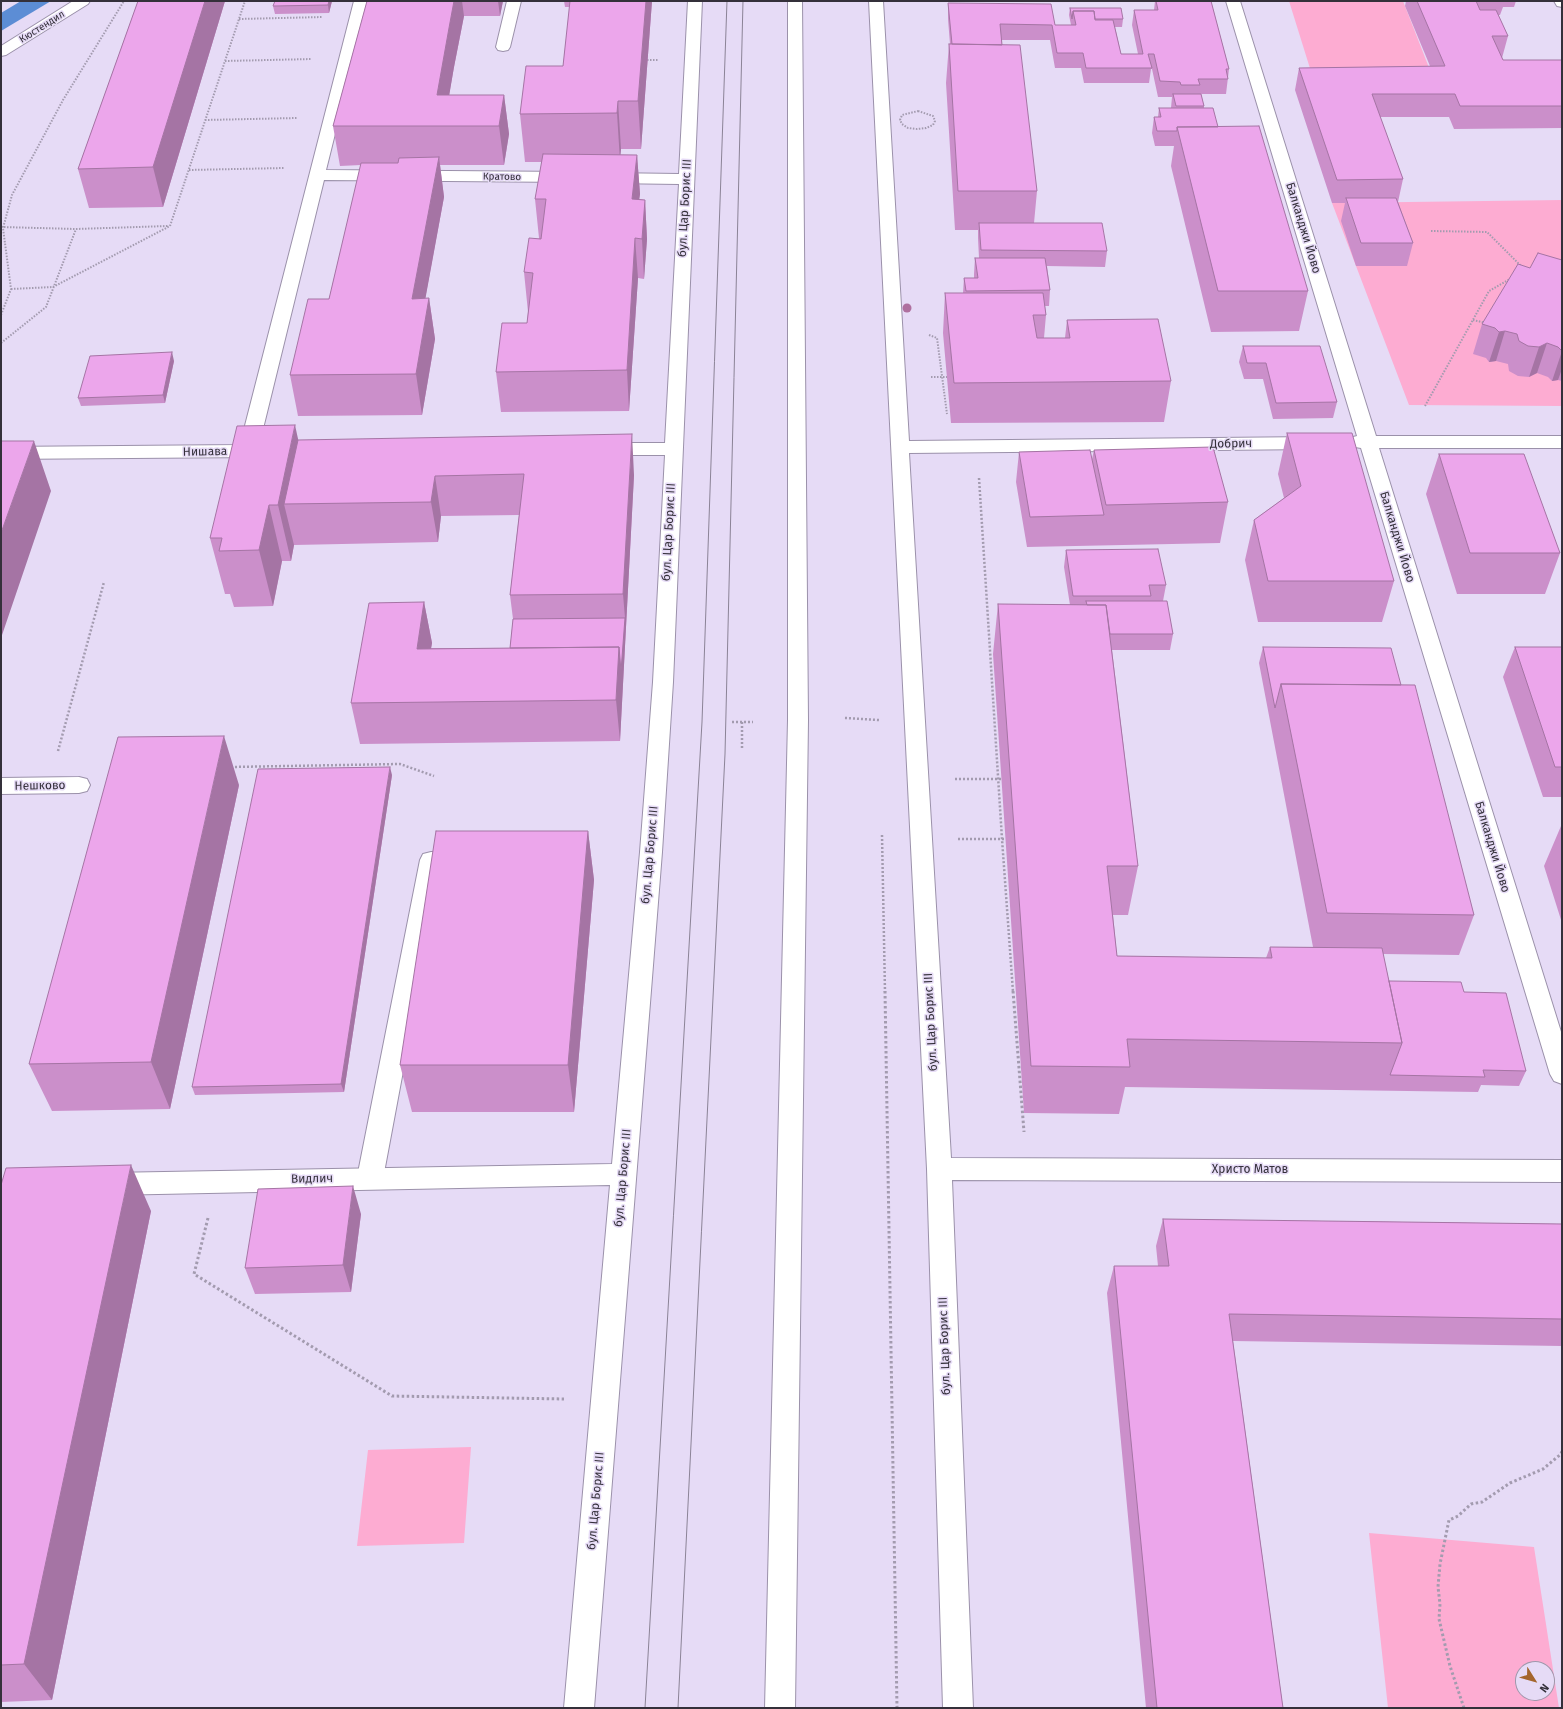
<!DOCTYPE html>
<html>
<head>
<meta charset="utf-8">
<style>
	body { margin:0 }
	#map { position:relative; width:1563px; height:1709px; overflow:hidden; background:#e6dbf6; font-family:"Fira Sans",sans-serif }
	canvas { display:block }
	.frame { position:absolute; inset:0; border:2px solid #34303a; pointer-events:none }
	.north { position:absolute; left:1515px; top:1661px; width:40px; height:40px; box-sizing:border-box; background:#e6dbf6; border:1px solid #9f97ab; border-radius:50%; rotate:127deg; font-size:11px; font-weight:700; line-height:16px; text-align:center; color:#34303a }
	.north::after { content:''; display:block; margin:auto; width:14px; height:18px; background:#a4652d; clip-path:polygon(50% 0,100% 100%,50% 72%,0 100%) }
</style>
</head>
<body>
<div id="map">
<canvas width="1563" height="1709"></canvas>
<div class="frame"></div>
<div class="north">N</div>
</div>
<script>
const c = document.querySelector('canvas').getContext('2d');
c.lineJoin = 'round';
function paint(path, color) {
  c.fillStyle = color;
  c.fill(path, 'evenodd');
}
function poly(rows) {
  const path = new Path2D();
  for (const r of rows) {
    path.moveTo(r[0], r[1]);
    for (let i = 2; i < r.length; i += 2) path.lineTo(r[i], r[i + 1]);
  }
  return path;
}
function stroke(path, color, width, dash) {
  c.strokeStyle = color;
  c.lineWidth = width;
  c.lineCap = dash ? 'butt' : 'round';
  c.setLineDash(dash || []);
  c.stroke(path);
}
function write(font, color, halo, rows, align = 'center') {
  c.font = font + ' "Fira Sans",sans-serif';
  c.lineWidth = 3;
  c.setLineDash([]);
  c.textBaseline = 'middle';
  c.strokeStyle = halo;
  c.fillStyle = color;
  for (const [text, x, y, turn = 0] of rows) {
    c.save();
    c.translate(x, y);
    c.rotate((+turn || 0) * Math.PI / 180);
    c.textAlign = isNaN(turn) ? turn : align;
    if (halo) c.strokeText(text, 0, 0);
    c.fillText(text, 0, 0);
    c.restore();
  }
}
paint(poly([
	[1289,1,1403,1,1433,78,1313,78],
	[1562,200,1562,406,1409,405,1332,203],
	[471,1447,464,1543,357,1546,368,1450],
	[1369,1533,1534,1547,1559,1708,1388,1708],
	[1523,1669,1547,1669,1547,1693,1523,1693]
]), '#fdacd2');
paint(poly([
	[21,1,51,1,1,31,1,13]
]), '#5c8dd5');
const lane = poly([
	[507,1,521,1,510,47,508,50,503,51,498,50,496,47,507,1],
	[460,851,468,853,471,859,468,865,460,867,441,868,383,1178,379,1186,370,1189,361,1186,357,1178,420,860,423,854,431,852,460,851]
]);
const street = poly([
	[73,1,90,1,88,4,6,55,1,56,1,46,73,1],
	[354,1,368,1,326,170,570,172,576,174,578,177,576,180,570,182,324,180,259,445,267,447,270,451,267,455,261,457,1,459,1,447,240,445,354,1],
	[688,1,702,1,673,682,662,852,594,1708,564,1708,610,1185,108,1195,99,1192,95,1184,99,1176,108,1173,612,1164,640,852,653,682,665,455,603,455,597,453,594,449,597,445,603,443,665,443,679,184,608,183,602,181,600,178,602,175,608,173,679,174,688,1],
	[869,1,883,1,909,441,1315,437,1321,439,1324,443,1321,447,1315,449,909,453,951,1158,1562,1160,1562,1182,952,1180,973,1708,943,1708,927,1169,869,1],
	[1226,1,1240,1,1376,436,1562,436,1562,448,1379,448,1562,1035,1562,1084,1554,1081,1550,1074,1361,448,1349,446,1346,442,1349,438,1357,436,1226,1],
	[1554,1,1562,1,1562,7,1557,6,1554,1],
	[79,777,87,779,90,785,87,791,79,793,1,794,1,778,79,777]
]);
const primary = poly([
	[788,1,802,1,808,720,795,1708,765,1708,788,720,788,1]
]);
stroke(lane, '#9b91aa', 2);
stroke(street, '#9b91aa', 2);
stroke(primary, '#9b91aa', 2);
stroke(poly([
	[239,19,323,17],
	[647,60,658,60],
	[225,61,312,59],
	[918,111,933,116,935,121,933,125,926,128,917,129,908,128,902,124,900,120,902,115,918,111],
	[205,120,297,118],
	[189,170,284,168],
	[1,227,76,229,168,226],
	[1431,231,1487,232,1521,266],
	[11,289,53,287,170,226,245,1],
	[1,315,11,289,3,228,12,195,63,100,124,1],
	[1473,320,1486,323],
	[929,335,937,338,947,414],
	[1,343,46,307,76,229],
	[931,377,947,377],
	[1425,406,1489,291,1510,279]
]), '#a39baf', 2, [1.5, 1.5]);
stroke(poly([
	[979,478,1002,839,1013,992],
	[845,718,879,720],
	[732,722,753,722],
	[742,722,742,750],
	[58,751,104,582],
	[231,767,400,764,434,776],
	[955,779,1001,779],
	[882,835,885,992],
	[958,839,1005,839]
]), '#a39baf', 2.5, [2, 2]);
stroke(poly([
	[885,991,897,1708],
	[1013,991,1024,1132],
	[208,1218,194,1274,392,1396,564,1399],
	[1464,1708,1450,1666,1439,1619,1440,1604,1438,1587,1440,1564,1449,1520,1458,1516,1471,1504,1482,1502,1510,1483,1543,1469,1561,1454,1562,1451]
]), '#a39baf', 3, [2.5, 2.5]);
paint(lane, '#fff');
paint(street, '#fff');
paint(primary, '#fff');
stroke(poly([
	[645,1708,702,722,727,1],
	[678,1708,725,754,743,1]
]), '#8b8396', 1);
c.fillStyle = '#af709f';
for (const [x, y] of [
	[907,308]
]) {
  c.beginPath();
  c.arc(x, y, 4.5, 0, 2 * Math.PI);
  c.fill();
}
paint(poly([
	[138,1,225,1,163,207,89,208,78,169],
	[332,1,329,13,275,14,273,6],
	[367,1,503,1,500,16,464,16,454,67,449,95,504,95,509,134,504,165,440,165,444,197,425,299,429,298,435,339,422,415,298,416,290,375,329,299,361,165,340,166,333,126],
	[564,1,652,1,641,149,621,149,620,155,637,155,640,194,639,199,645,200,647,239,644,279,638,278,629,411,501,412,496,372,527,323,528,312,524,272,539,238,535,199,542,162,525,162,520,114,563,66,570,7,565,7],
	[1155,1,1211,1,1229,69,1226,94,1201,94,1204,106,1204,108,1218,127,1308,291,1299,331,1211,332,1171,166,1174,146,1155,146,1152,133,1154,117,1158,117,1159,108,1171,108,1172,97,1158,97,1152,69,1151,69,1149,83,1084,83,1081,68,1055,68,1050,40,1002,40,1002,45,1037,191,1034,223,1107,251,1105,267,1047,266,1050,290,1049,306,1045,306,1046,315,1044,338,1065,338,1067,320,1171,381,1164,422,951,423,943,333,945,293,963,293,964,278,974,278,974,274,975,258,979,258,978,238,978,230,955,230,946,83,949,44,950,44,948,19,948,3,1055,25,1071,25,1069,15,1070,8,1123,19,1122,27,1115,27,1121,54,1138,54,1132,25,1134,10,1154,10],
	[1406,1,1516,1,1514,7,1503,7,1500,15,1498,15,1508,36,1502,58,1503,60,1562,60,1562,128,1454,129,1449,117,1380,117,1403,179,1398,202,1413,243,1407,266,1356,266,1341,221,1345,203,1332,203,1295,90,1299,68,1430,66,1405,6],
	[1562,260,1562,381,1558,380,1552,381,1548,377,1537,373,1529,377,1518,376,1509,371,1508,364,1496,361,1489,362,1486,358,1473,354,1482,324,1530,268],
	[1243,346,1337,402,1333,418,1273,419,1263,379,1244,379,1239,362],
	[174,361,165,403,81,406,78,398],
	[1287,433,1394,581,1382,622,1258,622,1245,560,1254,520,1284,498,1278,474],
	[298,440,634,475,620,741,360,744,351,703,424,602,432,643,431,648,510,648,513,619,510,595,519,515,441,516,438,542,294,545,291,561,282,561,273,606,234,607,230,594,225,594,210,538],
	[1094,450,1228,502,1220,543,1027,547,1016,482,1019,452,1092,459],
	[1439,454,1560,553,1545,594,1457,594,1426,494],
	[1066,550,1166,585,1163,601,1173,634,1170,650,1112,650,1138,866,1128,915,1113,915,1117,956,1266,958,1270,947,1313,947,1259,663,1263,647,1401,685,1474,915,1459,955,1383,954,1389,981,1464,992,1526,1071,1519,1086,1481,1085,1478,1092,1125,1087,1119,1114,1024,1113,993,654,998,604,1070,605,1064,567],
	[1515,647,1562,647,1562,797,1543,797,1503,677],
	[392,775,344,1092,195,1095,192,1087],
	[239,785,170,1109,52,1111,29,1064],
	[1561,826,1562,826,1562,923,1544,866],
	[588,831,594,880,574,1112,412,1112,400,1065],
	[1,1185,151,1211,52,1700,1,1702],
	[361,1214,351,1292,255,1294,245,1268],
	[1163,1219,1562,1224,1562,1346,1233,1341,1283,1708,1146,1708,1107,1293,1114,1266,1158,1266,1156,1246]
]), '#cb8fca');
paint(poly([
	[205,1,225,1,163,207,153,167],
	[329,1,332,1,329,13,328,5],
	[454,1,462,1,464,16,454,67,444,126,437,95,449,28],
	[498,1,503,1,500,16],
	[646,1,652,1,641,149,638,101],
	[504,95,509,134,504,165,499,126],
	[618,101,621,149,620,161,617,113],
	[637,155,640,194,634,239,632,199],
	[439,157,444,197,418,339,412,299],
	[645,200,647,239,644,279,642,239],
	[635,238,638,278,629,411,627,370],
	[429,298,435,339,422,415,416,374],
	[1505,331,1496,361,1489,362,1499,332],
	[1547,343,1537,373,1529,377,1539,347],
	[1562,351,1562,369,1558,380,1552,381],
	[172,352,174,361,165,403,163,395],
	[295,425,307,480,284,504,294,545,291,561,278,505],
	[632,434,634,475,620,741,616,700,619,647,625,618,623,594],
	[34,441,51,491,1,638,1,533],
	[435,476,441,516,438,542,431,502],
	[269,505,282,561,273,606,259,550],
	[424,602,432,643,424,689,417,649],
	[224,736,239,785,170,1109,151,1062],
	[390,767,392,775,344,1092,341,1084],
	[588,831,594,880,574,1112,568,1065],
	[131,1165,151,1211,52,1700,24,1664],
	[353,1186,361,1214,351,1292,343,1265]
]), '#a574a4');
const building = poly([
	[138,1,205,1,153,167,78,169,138,1],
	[275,1,329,1,328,5,273,6,275,1],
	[367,1,454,1,449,28,437,95,504,95,499,126,333,126,367,1],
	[570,1,646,1,638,101,618,101,617,113,520,114,526,66,563,66,570,1],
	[1156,1,1211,1,1229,69,1226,69,1228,79,1198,79,1200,85,1181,85,1180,82,1160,81,1154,54,1148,54,1152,68,1086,68,1083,53,1057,53,1052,25,1000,24,1002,45,952,44,948,3,1051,4,1055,25,1076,25,1073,11,1094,11,1095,20,1113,20,1121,54,1143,54,1134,10,1158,10,1156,1],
	[1417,1,1476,1,1480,10,1496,10,1508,36,1492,36,1503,60,1562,60,1562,106,1460,106,1455,94,1372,94,1403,179,1337,180,1299,68,1445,66,1417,1],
	[1070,8,1121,8,1123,19,1095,19,1094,11,1073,11,1072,19,1070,8],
	[949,44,1020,45,1037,191,958,191,949,44],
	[1173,94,1201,94,1204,106,1176,106,1173,94],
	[1159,108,1213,108,1218,127,1177,127,1177,131,1157,131,1154,117,1161,117,1159,108],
	[1259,126,1308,291,1218,291,1177,127,1259,126],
	[543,154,637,155,632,199,645,200,642,239,635,238,627,370,496,372,502,323,527,323,533,273,524,272,529,238,541,239,546,199,535,199,543,154],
	[439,157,412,299,429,298,416,374,290,375,308,299,329,299,361,163,398,163,399,158,439,157],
	[1346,198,1396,198,1413,243,1361,243,1346,198],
	[979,223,1102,223,1107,251,981,250,979,223],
	[1538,253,1562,260,1562,351,1558,347,1547,343,1539,347,1528,346,1519,341,1517,334,1505,331,1499,332,1495,328,1482,324,1518,264,1530,268,1538,253],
	[975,258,1045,258,1050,290,966,291,964,278,978,278,975,258],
	[945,293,1043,293,1046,315,1033,315,1037,338,1070,338,1067,320,1158,319,1171,381,954,383,945,293],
	[1243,346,1320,346,1337,402,1276,403,1266,363,1247,363,1243,346],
	[172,352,163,395,78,398,90,356,172,352],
	[295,425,278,505,269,505,259,550,219,551,222,538,210,538,237,426,295,425],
	[1287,433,1352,433,1394,581,1268,581,1254,520,1301,486,1287,433],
	[632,434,623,594,510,595,524,474,435,476,431,502,284,504,298,440,632,434],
	[1,441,34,441,1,533,1,441],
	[1213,447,1228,502,1106,505,1094,450,1213,447],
	[1090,450,1104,515,1030,517,1019,452,1090,450],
	[1439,454,1524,454,1560,553,1470,553,1439,454],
	[1158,549,1166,585,1149,585,1151,596,1073,596,1066,550,1158,549],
	[1086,601,1167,601,1173,634,1110,634,1106,605,1087,605,1086,601],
	[424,602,417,649,619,647,616,700,351,703,369,603,424,602],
	[998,604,1106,605,1138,866,1107,866,1117,956,1272,958,1270,947,1382,948,1402,1043,1127,1039,1130,1067,1031,1066,998,604],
	[625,618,621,671,619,647,510,648,513,619,625,618],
	[1263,647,1391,648,1401,685,1281,684,1275,708,1263,647],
	[1515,647,1562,647,1562,767,1555,767,1515,647],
	[1281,684,1415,685,1474,915,1327,913,1281,684],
	[224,736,151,1062,29,1064,118,737,224,736],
	[390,767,341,1084,192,1087,258,769,390,767],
	[436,831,588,831,568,1065,400,1065,436,831],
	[1389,981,1461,982,1464,992,1506,993,1526,1071,1483,1070,1485,1077,1390,1075,1402,1043,1389,981],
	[131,1165,24,1664,1,1665,1,1185,6,1168,131,1165],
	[353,1186,343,1265,245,1268,258,1189,353,1186],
	[1163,1219,1562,1224,1562,1319,1229,1314,1283,1708,1157,1708,1114,1266,1169,1266,1163,1219]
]);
paint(building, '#eca6eb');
stroke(building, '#a574a4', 1);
write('10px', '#34303a', '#e6dbf6', [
	["Кюстендил",42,27,-32],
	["Кратово",502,177,1]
]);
write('12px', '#34303a', '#e6dbf6', [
	["бул. Цар Борис III",685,208,-87],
	["Балканджи Йово",1303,228,73],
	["Добрич",1231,444,-1],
	["Нишава",205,452,-1],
	["бул. Цар Борис III",669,532,-87],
	["Балканджи Йово",1397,537,73],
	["Нешково",40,786,-1],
	["Балканджи Йово",1492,847,73],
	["бул. Цар Борис III",650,855,-85],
	["бул. Цар Борис III",931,1022,-93],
	["Христо Матов",1250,1170],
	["бул. Цар Борис III",623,1178,-85],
	["Видлич",312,1179,-1],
	["бул. Цар Борис III",945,1346,-92],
	["бул. Цар Борис III",596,1501,-85]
]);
</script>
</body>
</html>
